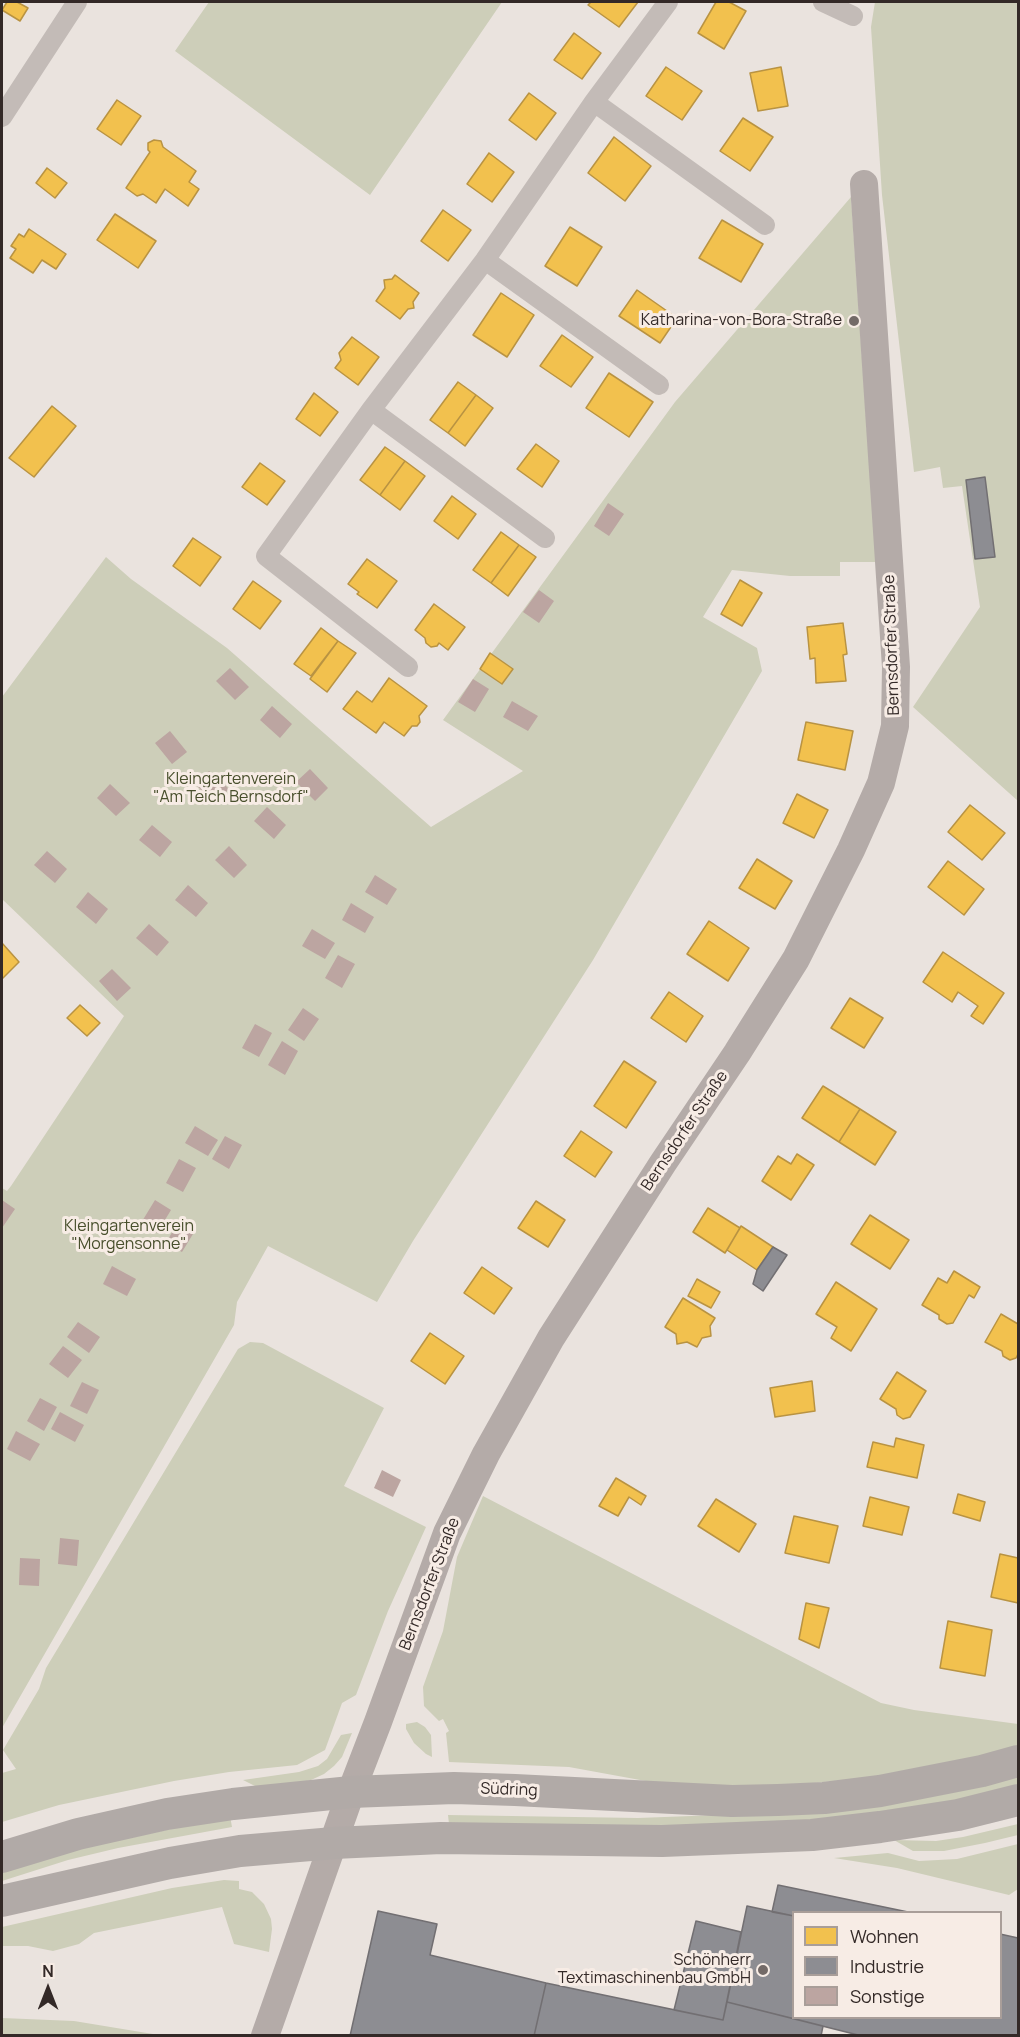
<!DOCTYPE html>
<html>
<head>
<meta charset="utf-8">
<style>
	body { margin:0 }
	#map { position:relative; width:1020px; height:2037px; overflow:hidden; background:#eae3de; font-family:Manrope,sans-serif }
	canvas { display:block }
	.frame { position:absolute; inset:0; border:3px solid #332927; pointer-events:none }
	.legend { position:absolute; left:792px; top:1911px; width:210px; height:108px; box-sizing:border-box; background:#f7ece5; border:2px solid #a99e99; margin:0; padding:8px 10px; list-style:none; font-size:18px; color:#332927 }
	.legend li { display:flex; align-items:center; gap:12px; height:30px }
	.legend b { width:30px; border:2px solid #a99e99 }
	.north { position:absolute; left:18px; top:1959px; width:60px; height:60px; -webkit-text-stroke:4px #f7ece5; paint-order:stroke; rotate:0deg; font-size:16px; font-weight:700; line-height:24px; text-align:center; color:#332927 }
	.north::after { content:''; display:block; margin:auto; width:21px; height:27px; background:#332927; clip-path:polygon(50% 0,100% 100%,50% 72%,0 100%) }
</style>
</head>
<body>
<div id="map">
<canvas width="1020" height="2037"></canvas>
<div class="frame"></div>
<ul class="legend">
<li><b style="height:16px;background:#f2c14e"></b>Wohnen</li>
<li><b style="height:16px;background:#8d8d92"></b>Industrie</li>
<li><b style="height:16px;background:#bca5a1"></b>Sonstige</li>
</ul>
<div class="north">N</div>
</div>
<script>
const c = document.querySelector('canvas').getContext('2d');
c.lineJoin = 'round';
function paint(path, color) {
  c.fillStyle = color;
  c.fill(path, 'evenodd');
}
function poly(rows) {
  const path = new Path2D();
  for (const r of rows) {
    path.moveTo(r[0], r[1]);
    for (let i = 2; i < r.length; i += 2) path.lineTo(r[i], r[i + 1]);
  }
  return path;
}
function stroke(path, color, width, dash) {
  c.strokeStyle = color;
  c.lineWidth = width;
  c.lineCap = dash ? 'butt' : 'round';
  c.setLineDash(dash || []);
  c.stroke(path);
}
function write(font, color, halo, rows, align = 'center') {
  c.font = font + ' Manrope,sans-serif';
  c.lineWidth = 6;
  c.setLineDash([]);
  c.textBaseline = 'middle';
  c.strokeStyle = halo;
  c.fillStyle = color;
  for (const [text, x, y, turn = 0] of rows) {
    c.save();
    c.translate(x, y);
    c.rotate((+turn || 0) * Math.PI / 180);
    c.textAlign = isNaN(turn) ? turn : align;
    if (halo) c.strokeText(text, 0, 0);
    c.fillText(text, 0, 0);
    c.restore();
  }
}
paint(poly([
	[209,2,502,2,370,195,175,51],
	[875,2,1018,2,1018,801,913,707,980,607,962,486,943,488,940,467,914,472,882,195,871,27],
	[851,197,876,562,840,562,840,576,790,576,732,570,703,617,757,648,762,671,593,960,413,1241,377,1302,268,1246,237,1302,234,1325,2,1728,2,1188,7,1191,11,1186,124,1016,2,899,2,697,106,557,131,579,227,648,431,827,523,771,443,720,675,402],
	[250,1342,263,1343,384,1408,344,1486,426,1527,388,1611,356,1695,342,1703,325,1750,297,1765,229,1772,174,1781,59,1805,2,1822,2,1773,16,1769,3,1750,39,1689,46,1668,238,1349],
	[483,1496,881,1703,914,1710,1018,1724,1018,1747,1002,1752,877,1777,771,1787,662,1784,569,1767,449,1762,446,1733,449,1731,443,1719,439,1721,424,1706,423,1687,443,1631,457,1557],
	[417,1722,425,1727,431,1735,432,1757,426,1754,414,1743,406,1729,406,1724],
	[352,1733,342,1757,334,1766,324,1774,311,1780,295,1784,259,1788,243,1780,299,1772,318,1766,327,1759,341,1735],
	[1018,1774,1018,1785,935,1805,842,1819,639,1828,449,1824,448,1815,638,1818,771,1813],
	[230,1816,232,1827,118,1848,68,1860,2,1881,2,1869,38,1858],
	[1018,1824,1018,1835,985,1843,944,1851,913,1851,894,1840,936,1841,963,1837],
	[1018,1844,1018,1889,1009,1895,897,1868,834,1858,888,1853,919,1861,957,1859],
	[224,1880,239,1881,239,1889,252,1892,264,1904,271,1919,272,1929,269,1952,234,1944,222,1907,94,1933,79,1944,53,1951,28,1946,2,1946,2,1927,172,1888],
	[2,2018,74,2021,159,2035,2,2035]
]), '#cdceb9');
const homes = poly([
	[7,2,17,2,28,8,20,21,2,10,7,2],
	[591,2,638,2,619,27,588,5,591,2],
	[716,2,729,2,746,11,724,49,698,33,716,2],
	[574,33,601,53,582,79,554,60,574,33],
	[666,67,702,91,682,120,646,96,666,67],
	[781,67,788,106,758,111,750,73,781,67],
	[529,93,556,113,536,140,509,120,529,93],
	[117,100,141,116,121,145,97,129,117,100],
	[743,118,773,137,750,171,720,151,743,118],
	[614,137,651,166,625,201,588,173,614,137],
	[154,140,161,141,163,147,196,171,189,182,199,189,188,206,165,189,156,203,143,194,137,196,126,188,150,152,148,150,148,143,154,140],
	[489,153,514,172,492,202,467,184,489,153],
	[47,168,67,183,55,198,36,183,47,168],
	[443,210,471,230,448,261,421,241,443,210],
	[115,214,156,241,138,268,97,240,115,214],
	[722,220,763,244,741,282,699,258,722,220],
	[570,227,602,247,577,286,545,266,570,227],
	[29,229,66,254,56,269,42,260,33,273,10,258,16,249,11,246,19,234,24,237,29,229],
	[395,275,419,293,413,302,414,308,408,309,400,319,376,301,385,288,384,280,392,279,395,275],
	[637,290,677,318,660,343,619,316,637,290],
	[501,293,534,315,507,357,473,335,501,293],
	[562,335,593,357,571,387,540,366,562,335],
	[352,337,379,357,358,385,335,368,341,360,339,353,352,337],
	[609,373,653,402,629,437,586,408,609,373],
	[458,382,476,395,448,433,430,420,458,382],
	[314,393,338,412,320,436,296,419,314,393],
	[476,395,493,408,465,446,448,433,476,395],
	[52,406,76,426,34,477,9,458,52,406],
	[536,444,559,461,542,487,517,469,536,444],
	[385,447,405,461,380,495,360,480,385,447],
	[405,461,425,476,400,510,380,495,405,461],
	[260,463,285,481,267,505,242,487,260,463],
	[452,496,476,514,458,539,434,521,452,496],
	[501,532,519,545,491,583,473,570,501,532],
	[193,538,221,557,200,586,173,566,193,538],
	[519,545,536,557,508,596,491,583,519,545],
	[367,559,397,581,377,608,357,594,359,592,348,584,367,559],
	[740,580,762,593,742,626,721,614,740,580],
	[253,581,281,601,260,629,233,609,253,581],
	[434,604,465,627,448,650,439,643,437,646,431,647,426,643,425,638,415,630,434,604],
	[843,623,847,654,843,655,846,681,816,683,815,658,810,659,807,627,843,623],
	[321,628,338,641,311,676,294,664,321,628],
	[338,641,356,653,327,692,310,679,338,641],
	[490,653,513,669,502,684,480,669,490,653],
	[389,678,427,706,419,716,420,722,417,726,412,726,404,736,384,722,376,733,343,709,357,691,372,702,389,678],
	[806,722,853,731,845,770,798,760,806,722],
	[797,794,828,810,814,838,783,823,797,794],
	[970,805,1005,833,982,860,948,832,970,805],
	[757,859,792,881,775,909,739,888,757,859],
	[948,861,984,889,964,915,928,887,948,861],
	[709,921,749,948,728,981,687,954,709,921],
	[2,943,19,962,2,979,2,943],
	[943,952,1004,993,983,1024,971,1016,978,1006,958,992,952,1002,923,982,943,952],
	[669,992,703,1016,686,1042,651,1018,669,992],
	[850,998,883,1018,864,1048,831,1028,850,998],
	[80,1005,100,1023,87,1036,67,1018,80,1005],
	[624,1061,656,1082,626,1128,594,1106,624,1061],
	[823,1086,860,1109,839,1142,802,1118,823,1086],
	[860,1109,896,1132,875,1165,839,1142,860,1109],
	[581,1131,612,1152,595,1177,564,1156,581,1131],
	[797,1154,814,1165,791,1200,762,1181,778,1156,791,1164,797,1154],
	[536,1201,565,1220,548,1247,518,1228,536,1201],
	[708,1208,740,1228,725,1253,693,1232,708,1208],
	[870,1215,909,1240,890,1269,851,1244,870,1215],
	[741,1226,773,1247,757,1270,727,1250,741,1226],
	[482,1267,512,1288,494,1314,464,1293,482,1267],
	[954,1271,980,1287,974,1298,969,1295,953,1323,947,1324,939,1319,939,1315,922,1305,938,1278,947,1283,954,1271],
	[697,1279,720,1292,711,1308,688,1296,697,1279],
	[836,1282,877,1309,851,1351,831,1338,837,1327,816,1314,836,1282],
	[683,1298,715,1318,710,1326,711,1336,702,1338,697,1347,687,1342,677,1344,676,1334,665,1327,683,1298],
	[1001,1314,1018,1324,1018,1354,1016,1358,1010,1360,1003,1356,1002,1351,985,1342,1001,1314],
	[430,1333,464,1356,445,1384,411,1361,430,1333],
	[897,1372,926,1391,910,1417,903,1419,897,1415,896,1409,880,1399,897,1372],
	[812,1381,815,1411,775,1417,770,1388,812,1381],
	[896,1438,924,1445,917,1478,867,1467,873,1442,894,1447,896,1438],
	[616,1478,646,1496,641,1505,629,1497,618,1516,599,1506,616,1478],
	[958,1494,985,1502,980,1521,953,1513,958,1494],
	[870,1497,909,1507,902,1535,863,1526,870,1497],
	[716,1499,756,1524,739,1552,698,1526,716,1499],
	[794,1516,838,1526,829,1563,785,1553,794,1516],
	[1000,1554,1018,1558,1018,1603,991,1597,1000,1554],
	[806,1603,829,1608,819,1648,799,1639,806,1603],
	[948,1621,992,1630,985,1676,940,1668,948,1621]
]);
paint(homes, '#f2c14e');
stroke(homes, '#b99342', 1.5);
const industry = poly([
	[985,477,995,557,975,559,966,480,985,477],
	[773,1247,787,1255,763,1291,753,1284,757,1270,773,1247],
	[778,1885,908,1912,794,1912,794,1916,772,1912,778,1885],
	[747,1906,794,1916,794,2018,1000,2018,1000,1934,1018,1938,1018,2036,862,2036,727,2002,747,1906],
	[378,1911,437,1924,430,1955,546,1983,534,2036,350,2036,378,1911],
	[696,1921,741,1932,723,2020,674,2010,696,1921],
	[546,1983,723,2020,727,2002,823,2026,821,2036,534,2036,546,1983]
]);
paint(industry, '#8d8d92');
stroke(industry, '#726f72', 1.5);
paint(poly([
	[608,503,624,514,609,536,594,526],
	[539,590,554,601,539,623,523,612],
	[230,668,249,687,235,700,216,681],
	[473,679,489,689,475,712,458,702],
	[512,701,538,716,528,731,503,717],
	[272,706,292,724,280,738,260,720],
	[170,731,187,752,172,764,155,743],
	[310,769,328,788,315,801,296,782],
	[209,771,229,789,215,803,196,785],
	[110,784,130,803,116,816,97,798],
	[267,807,286,825,274,839,254,821],
	[152,825,172,842,160,857,139,840],
	[229,846,247,865,234,878,215,860],
	[47,851,67,869,55,883,34,865],
	[375,875,397,889,387,905,365,892],
	[188,885,208,903,196,917,175,900],
	[88,892,108,909,96,924,76,907],
	[351,903,374,917,365,933,342,920],
	[149,924,169,942,157,956,136,938],
	[312,929,335,943,325,959,302,946],
	[338,955,355,964,342,988,325,978],
	[112,969,131,988,117,1001,99,981],
	[303,1008,319,1019,304,1041,288,1030],
	[255,1024,272,1033,259,1057,242,1048],
	[282,1041,298,1051,285,1075,268,1065],
	[195,1126,218,1140,208,1156,185,1143],
	[225,1136,242,1145,229,1169,212,1159],
	[179,1159,196,1168,183,1192,166,1183],
	[2,1200,15,1209,2,1228],
	[155,1200,171,1210,157,1233,141,1223],
	[179,1220,196,1229,182,1252,166,1243],
	[112,1266,136,1279,127,1296,103,1284],
	[78,1322,100,1337,89,1353,67,1337],
	[63,1346,82,1360,68,1378,49,1364],
	[82,1382,99,1390,87,1414,70,1406],
	[40,1398,57,1407,44,1431,27,1421],
	[60,1412,84,1425,75,1442,51,1429],
	[16,1431,40,1444,30,1461,7,1449],
	[382,1470,401,1480,393,1497,374,1488],
	[60,1538,79,1540,77,1566,58,1564],
	[20,1558,40,1559,39,1586,19,1585]
]), '#bca5a1');
stroke(poly([
	[823,2,853,16],
	[594,102,765,225],
	[2,117,77,2],
	[485,260,659,385],
	[371,410,545,538],
	[408,667,266,556,371,410,485,260,594,102,668,2]
]), '#c3bbb7', 20);
stroke(poly([
	[265,2036,351,1792,378,1722,447,1533,486,1454,551,1338,663,1163,737,1053,796,959,851,850,881,783,895,726,896,667,864,184]
]), '#b4aba8', 28);
stroke(poly([
	[2,1857,78,1834,167,1814,233,1804,351,1792,454,1788,515,1790,732,1801,778,1800,824,1798,880,1791,982,1771,1018,1761],
	[2,1901,170,1863,240,1851,334,1843,441,1838,662,1841,812,1835,880,1827,958,1815,1018,1800]
]), '#b1aaa7', 32);
for (const [x, y, r, color] of [
	[854,321,6,"#736a67"],
	[763,1970,6,"#736a67"]
]) {
  const dot = new Path2D();
  dot.arc(x, y, r, 0, 2 * Math.PI);
  c.fillStyle = color;
  c.fill(dot);
  stroke(dot, '#f7ece5', 2);
}
write('16px', '#332927', '#f7ece5', [
	["Katharina-von-Bora-Straße",842,321],
	["Schönherr",751,1961],
	["Textimaschinenbau GmbH",751,1979]
], 'right');
write('16px', '#332927', '#f7ece5', [
	["Bernsdorfer Straße",892,645,-92],
	["Bernsdorfer Straße",685,1131,-56],
	["Bernsdorfer Straße",430,1584,-69],
	["Südring",509,1790,2]
]);
write('16px', '#484f2c', '#f7ece5', [
	["Kleingartenverein",231,780],
	["\"Am Teich Bernsdorf\"",231,798],
	["Kleingartenverein",129,1227],
	["\"Morgensonne\"",129,1245]
]);
</script>
</body>
</html>
